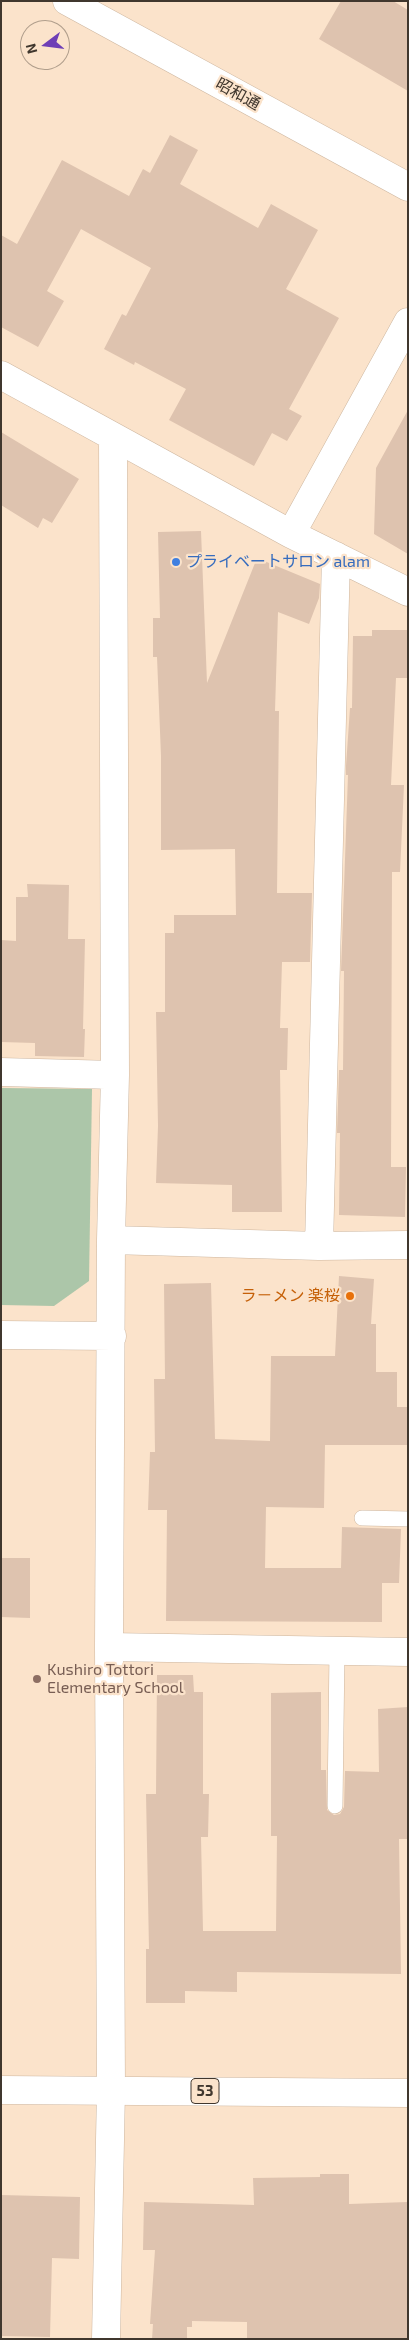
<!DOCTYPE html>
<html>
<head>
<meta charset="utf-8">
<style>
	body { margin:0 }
	#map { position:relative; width:409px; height:2340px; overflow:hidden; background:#fbe3cb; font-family:"Exo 2",sans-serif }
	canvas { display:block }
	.frame { position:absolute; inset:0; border:2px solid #40372e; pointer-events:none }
	.north { position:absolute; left:20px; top:20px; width:50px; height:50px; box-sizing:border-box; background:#fbe3cb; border:1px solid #b09e8c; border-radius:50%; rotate:255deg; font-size:14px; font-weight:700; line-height:20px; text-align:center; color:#40372e }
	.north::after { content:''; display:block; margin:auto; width:18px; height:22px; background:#6e3eb6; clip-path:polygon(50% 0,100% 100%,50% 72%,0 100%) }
</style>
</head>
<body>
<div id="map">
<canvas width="409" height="2340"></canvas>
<div class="frame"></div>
<div class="north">N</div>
</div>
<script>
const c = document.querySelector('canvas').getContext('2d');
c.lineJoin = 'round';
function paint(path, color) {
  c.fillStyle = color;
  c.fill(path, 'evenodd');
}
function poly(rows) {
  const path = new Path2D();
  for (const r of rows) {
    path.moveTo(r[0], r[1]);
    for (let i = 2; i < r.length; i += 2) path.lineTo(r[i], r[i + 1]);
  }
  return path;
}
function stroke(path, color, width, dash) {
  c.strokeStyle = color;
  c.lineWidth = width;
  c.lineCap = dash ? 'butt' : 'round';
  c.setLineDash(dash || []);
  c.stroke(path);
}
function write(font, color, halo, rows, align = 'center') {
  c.font = font + ' "Exo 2","Noto Sans JP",sans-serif';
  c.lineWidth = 4.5;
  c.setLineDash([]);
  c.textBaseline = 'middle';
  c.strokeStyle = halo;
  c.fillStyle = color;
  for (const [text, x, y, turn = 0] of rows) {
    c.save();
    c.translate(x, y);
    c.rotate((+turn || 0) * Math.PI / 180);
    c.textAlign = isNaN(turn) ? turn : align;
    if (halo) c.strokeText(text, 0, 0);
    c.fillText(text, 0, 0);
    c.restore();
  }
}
paint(poly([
	[1,1088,92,1089,89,1281,54,1306,1,1305]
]), '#acc6a9');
paint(poly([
	[341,1,393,1,408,10,408,91,319,39],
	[170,135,198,150,180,184,258,228,271,204,318,230,286,289,339,318,289,409,302,416,287,441,272,433,254,466,169,420,186,389,135,362,134,365,104,349,122,314,126,316,151,268,81,229,47,291,64,301,38,347,1,327,1,235,17,244,62,160,129,196,143,169,150,173],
	[408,410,408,554,374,534,376,468],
	[1,432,79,479,52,523,43,518,38,528,1,505],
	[201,531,207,683,257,558,320,584,319,598,309,624,278,612,275,711,279,711,277,893,312,893,310,962,282,962,280,1028,288,1028,287,1070,280,1070,282,1212,232,1212,232,1185,156,1183,158,1126,156,1012,165,1012,165,933,174,933,174,915,236,915,235,849,161,850,161,756,157,657,153,657,153,618,160,618,158,532],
	[372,630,408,630,408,678,396,678,391,785,404,785,400,872,392,872,391,1167,406,1167,405,1217,339,1215,340,1133,337,1133,339,1070,343,1070,344,971,341,971,348,775,346,775,346,766,350,708,352,708,353,636,372,636],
	[27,884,69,885,68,939,85,939,83,1029,85,1029,84,1057,35,1056,35,1043,1,1042,1,940,16,941,16,897,28,897],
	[339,1276,374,1279,371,1324,376,1324,376,1372,397,1372,397,1407,408,1407,408,1445,325,1445,324,1508,266,1507,265,1568,341,1568,342,1527,401,1529,399,1583,382,1583,382,1622,166,1621,167,1510,148,1510,150,1452,155,1452,154,1379,165,1379,164,1284,211,1283,215,1439,270,1441,271,1356,335,1356],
	[1,1558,30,1558,30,1618,1,1617],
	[157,1675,193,1675,194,1692,203,1692,203,1794,209,1794,208,1837,201,1837,203,1931,276,1931,277,1836,271,1836,271,1693,321,1692,321,1770,326,1770,327,1810,334,1815,340,1814,344,1807,345,1771,379,1772,378,1709,408,1707,408,1839,399,1839,401,1974,237,1972,237,1992,185,1991,185,2003,146,2003,146,1949,149,1949,146,1794,156,1794],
	[320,2174,349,2174,349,2204,408,2202,408,2339,247,2339,247,2322,192,2321,192,2327,187,2327,187,2339,152,2339,153,2324,150,2324,155,2250,143,2250,144,2202,254,2205,253,2178,320,2177],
	[1,2195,80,2197,79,2259,52,2258,50,2337,1,2336]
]), '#dec3af');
const lane = poly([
	[362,1518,408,1519],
	[335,1806,337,1651]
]);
const street = poly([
	[1,375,291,534,408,592],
	[291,534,408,322],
	[1,1072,115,1075],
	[111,1240,319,1246,408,1245],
	[319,1246,336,556],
	[1,1335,112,1336],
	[109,1647,408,1652],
	[106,2339,111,2090,109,1647,111,1240,115,1075,113,437]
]);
const secondary = poly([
	[67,1,408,187]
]);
const primary = poly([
	[1,2090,408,2093]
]);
stroke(lane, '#cdb69f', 16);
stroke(street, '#cdb69f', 29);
stroke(secondary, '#cdb69f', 29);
stroke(primary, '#cdb69f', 29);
stroke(lane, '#fff', 15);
stroke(street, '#fff', 28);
stroke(secondary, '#fff', 28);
stroke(primary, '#fff', 28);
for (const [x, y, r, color] of [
	[176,562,5,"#3f7fe0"],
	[350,1296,5,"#e8710a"],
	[37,1679,5,"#8d6e63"]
]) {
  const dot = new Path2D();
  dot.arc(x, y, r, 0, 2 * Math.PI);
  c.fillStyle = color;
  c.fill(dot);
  stroke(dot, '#fbe3cb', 2);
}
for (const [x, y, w] of [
	[205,2091,28]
]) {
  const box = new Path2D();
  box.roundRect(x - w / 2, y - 12.5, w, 25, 4);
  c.fillStyle = '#fbe3cb';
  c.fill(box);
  stroke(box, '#40372e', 1);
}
write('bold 15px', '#40372e', null, [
	["53",205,2091]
]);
write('16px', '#40372e', '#fbe3cb', [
	["昭和通",238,94,29]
]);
write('16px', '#366cbe', '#fbe3cb', [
	["プライベートサロン alam",186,562]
], 'left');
write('16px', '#c56008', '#fbe3cb', [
	["ラ－メン 楽桜",340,1296]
], 'right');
write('16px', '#785e54', '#fbe3cb', [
	["Kushiro Tottori",47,1670],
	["Elementary School",47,1688]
], 'left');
</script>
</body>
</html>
